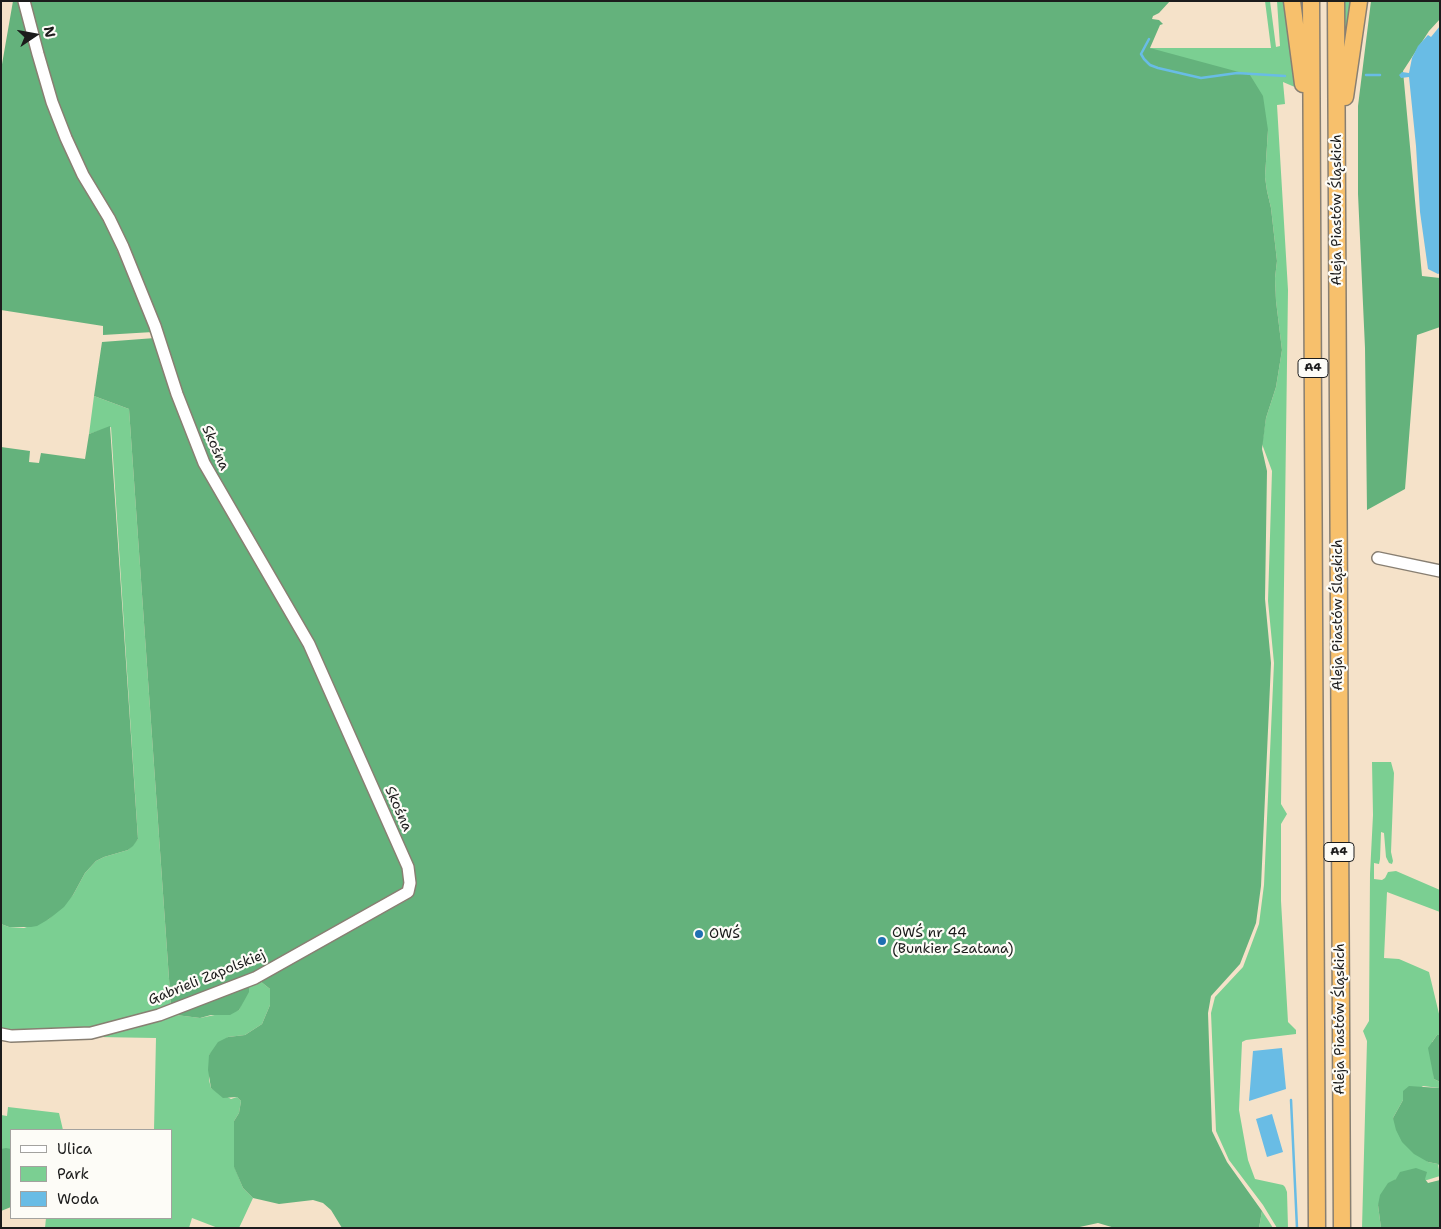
<!DOCTYPE html>
<html>
<head>
<meta charset="utf-8">
<style>
	body { margin:0 }
	#map { position:relative; width:1441px; height:1229px; overflow:hidden; background:#f5e2c9; font-family:"Shantell Sans",sans-serif }
	canvas { display:block }
	.frame { position:absolute; inset:0; border:2px solid #1c1c1c; pointer-events:none }
	.legend { position:absolute; left:10px; top:1129px; width:162px; height:90px; box-sizing:border-box; background:#fdfcf7; border:1px solid #a3a29f; margin:0; padding:6px 9px; list-style:none; font-size:15px; color:#1c1c1c }
	.legend li { display:flex; align-items:center; gap:10px; height:25px }
	.legend b { width:25px; border:1px solid #a3a29f }
	.north { position:absolute; left:10px; top:10px; width:50px; height:50px; -webkit-text-stroke:4px #fdfcf7; paint-order:stroke; rotate:78deg; font-size:14px; font-weight:700; line-height:20px; text-align:center; color:#1c1c1c }
	.north::after { content:''; display:block; margin:auto; width:18px; height:22px; background:#1c1c1c; clip-path:polygon(50% 0,100% 100%,50% 72%,0 100%) }
</style>
</head>
<body>
<div id="map">
<canvas width="1441" height="1229"></canvas>
<div class="frame"></div>
<ul class="legend">
<li><b style="height:6px;background:#fff"></b>Ulica</li>
<li><b style="height:14px;background:#7bcf92"></b>Park</li>
<li><b style="height:14px;background:#69bce5"></b>Woda</li>
</ul>
<div class="north">N</div>
</div>
<script>
const c = document.querySelector('canvas').getContext('2d');
c.lineJoin = 'round';
function paint(path, color) {
  c.fillStyle = color;
  c.fill(path, 'evenodd');
}
function poly(rows) {
  const path = new Path2D();
  for (const r of rows) {
    path.moveTo(r[0], r[1]);
    for (let i = 2; i < r.length; i += 2) path.lineTo(r[i], r[i + 1]);
  }
  return path;
}
function stroke(path, color, width, dash) {
  c.strokeStyle = color;
  c.lineWidth = width;
  c.lineCap = dash ? 'butt' : 'round';
  c.setLineDash(dash || []);
  c.stroke(path);
}
function write(font, color, halo, rows, align = 'center') {
  c.font = font + ' "Shantell Sans",sans-serif';
  c.lineWidth = 4.5;
  c.setLineDash([]);
  c.textBaseline = 'middle';
  c.strokeStyle = halo;
  c.fillStyle = color;
  for (const [text, x, y, turn = 0] of rows) {
    c.save();
    c.translate(x, y);
    c.rotate((+turn || 0) * Math.PI / 180);
    c.textAlign = isNaN(turn) ? turn : align;
    if (halo) c.strokeText(text, 0, 0);
    c.fillText(text, 0, 0);
    c.restore();
  }
}
paint(poly([
	[1265,1,1270,1,1276,47,1280,46,1277,1,1288,1,1297,88,1283,82,1285,104,1277,105,1288,290,1281,804,1287,814,1281,824,1281,901,1288,1022,1296,1030,1296,1034,1246,1040,1242,1042,1239,1110,1248,1160,1255,1179,1283,1185,1285,1187,1287,1192,1288,1228,1277,1228,1263,1205,1229,1160,1216,1131,1211,1013,1215,997,1243,967,1259,924,1264,885,1274,663,1268,601,1272,471,1262,444,1266,418,1276,387,1282,350,1276,301,1275,278,1277,261,1271,208,1267,191,1265,177,1268,130,1150,48,1271,48],
	[1344,1,1355,1,1345,43],
	[94,396,129,409,171,1007,88,1028,14,1030,1,1029,1,924,9,927,24,928,49,919,73,895,85,873,96,861,104,857,128,850,138,839,111,427,89,434],
	[1372,762,1391,762,1394,773,1391,852,1393,861,1392,864,1389,863,1386,857,1384,833,1381,832,1380,859,1379,864,1374,863,1374,879,1382,880,1385,878,1388,872,1396,871,1440,890,1440,912,1387,892,1384,958,1399,959,1429,972,1440,1018,1440,1035,1437,1035,1432,1042,1434,1079,1440,1082,1440,1086,1439,1088,1423,1086,1403,1100,1393,1118,1428,1162,1438,1164,1440,1176,1427,1180,1396,1179,1378,1205,1381,1228,1362,1228,1367,1041,1363,1031,1369,1021,1370,874,1373,815],
	[260,981,270,989,270,1005,262,1024,245,1035,228,1037,209,1055,209,1080,211,1088,231,1099,237,1097,241,1101,239,1113,234,1121,234,1166,243,1188,253,1198,239,1228,218,1228,192,1218,189,1228,45,1228,46,1218,171,1218,171,1130,154,1130,156,1038,97,1037,136,1028,176,1015,200,1018,239,1010,249,986],
	[8,1107,59,1113,63,1130,11,1130,11,1149,1,1149,1,1115,7,1116],
	[1262,1211,1268,1220,1273,1228,1259,1228]
]), '#7bcf92');
paint(poly([
	[13,1,20,1,34,55,153,332,103,335,103,326,1,310,1,70],
	[27,1,1170,1,1159,13,1153,16,1152,19,1159,20,1163,24,1160,25,1150,48,1250,75,1263,96,1268,130,1265,177,1267,191,1271,208,1277,261,1275,278,1276,301,1282,350,1276,387,1266,418,1262,449,1267,471,1265,599,1271,663,1261,886,1256,923,1240,964,1211,996,1208,1013,1212,1131,1227,1162,1262,1211,1259,1228,1115,1228,1098,1223,1075,1228,342,1228,331,1210,323,1203,313,1200,279,1204,253,1198,243,1188,234,1167,234,1121,239,1113,241,1101,237,1097,223,1098,211,1088,208,1070,209,1055,218,1042,228,1037,245,1035,262,1024,270,1005,270,989,260,981,407,900,413,893,311,640,206,462,54,100],
	[1371,1,1440,1,1440,19,1429,31,1403,71,1422,276,1440,278,1440,327,1417,335,1405,489,1367,510,1365,348,1358,194,1358,106],
	[155,338,201,465,307,645,404,868,405,888,256,973,171,1007,129,409,94,396,102,342],
	[110,426,138,839,133,846,128,850,104,857,96,861,85,873,73,895,64,907,49,919,37,926,31,927,9,927,1,924,1,447,30,451,29,462,39,463,41,453,85,459,89,434],
	[249,986,249,992,239,1010,230,1015,211,1015,200,1018,176,1015],
	[1437,1035,1440,1035,1440,1082,1434,1079,1428,1048],
	[1409,1086,1439,1088,1440,1086,1440,1167,1438,1164,1428,1162,1414,1154,1402,1142,1396,1130,1393,1118,1403,1100,1403,1091],
	[6,1148,11,1149,11,1207,1,1211,1,1149],
	[1416,1168,1427,1172,1425,1179,1428,1183,1440,1180,1440,1228,1381,1228,1378,1205,1380,1195,1388,1183,1396,1179,1400,1172]
]), '#64b27c');
paint(poly([
	[1440,26,1440,273,1438,274,1428,269,1420,212,1416,146,1409,77,1401,78,1399,75,1402,72,1409,73,1412,58,1418,46,1428,35,1431,37],
	[1282,1048,1286,1089,1249,1101,1253,1051],
	[1272,1114,1283,1152,1267,1157,1256,1119]
]), '#69bce5');
stroke(poly([
	[1149,39,1141,54,1144,59,1150,65,1158,68,1201,78,1237,73,1285,76],
	[1366,75,1380,75],
	[1291,1100,1297,1228]
]), '#69bce5', 2.5);
const minor = poly([
	[1378,558,1440,571],
	[1,1034,11,1036,91,1033,159,1015,255,978,408,892,410,883,408,867,309,644,204,463,177,394,155,326,123,247,109,218,83,175,66,138,52,102,38,54,24,1]
]);
const highway = poly([
	[1292,1,1303,84],
	[1311,1,1317,1228],
	[1336,1,1342,1228],
	[1345,97,1359,1]
]);
stroke(minor, '#887f72', 14);
stroke(highway, '#887f72', 19);
stroke(minor, '#fff', 11);
stroke(highway, '#f7c06c', 16);
for (const [x, y, r, color] of [
	[699,934,5,"#1f6fb2"],
	[882,941,5,"#1f6fb2"]
]) {
  const dot = new Path2D();
  dot.arc(x, y, r, 0, 2 * Math.PI);
  c.fillStyle = color;
  c.fill(dot);
  stroke(dot, '#fdfcf7', 2);
}
for (const [x, y, w] of [
	[1313,368,30],
	[1339,852,30]
]) {
  const box = new Path2D();
  box.roundRect(x - w / 2, y - 9.5, w, 19, 4);
  c.fillStyle = '#fdfcf7';
  c.fill(box);
  stroke(box, '#1c1c1c', 1);
}
write('bold 12px', '#1c1c1c', null, [
	["A4",1313,368],
	["A4",1339,852]
]);
write('14px', '#1c1c1c', '#fdfcf7', [
	["Aleja Piastów Śląskich",1337,210,-90],
	["Skośna",215,448,66],
	["Aleja Piastów Śląskich",1338,615,-90],
	["Skośna",398,809,66],
	["Gabrieli Zapolskiej",207,978,-22],
	["Aleja Piastów Śląskich",1340,1019,-90]
]);
write('14px', '#1c1c1c', '#fdfcf7', [
	["OWŚ nr 44",892,933],
	["(Bunkier Szatana)",892,949],
	["OWŚ",709,934]
], 'left');
</script>
</body>
</html>
